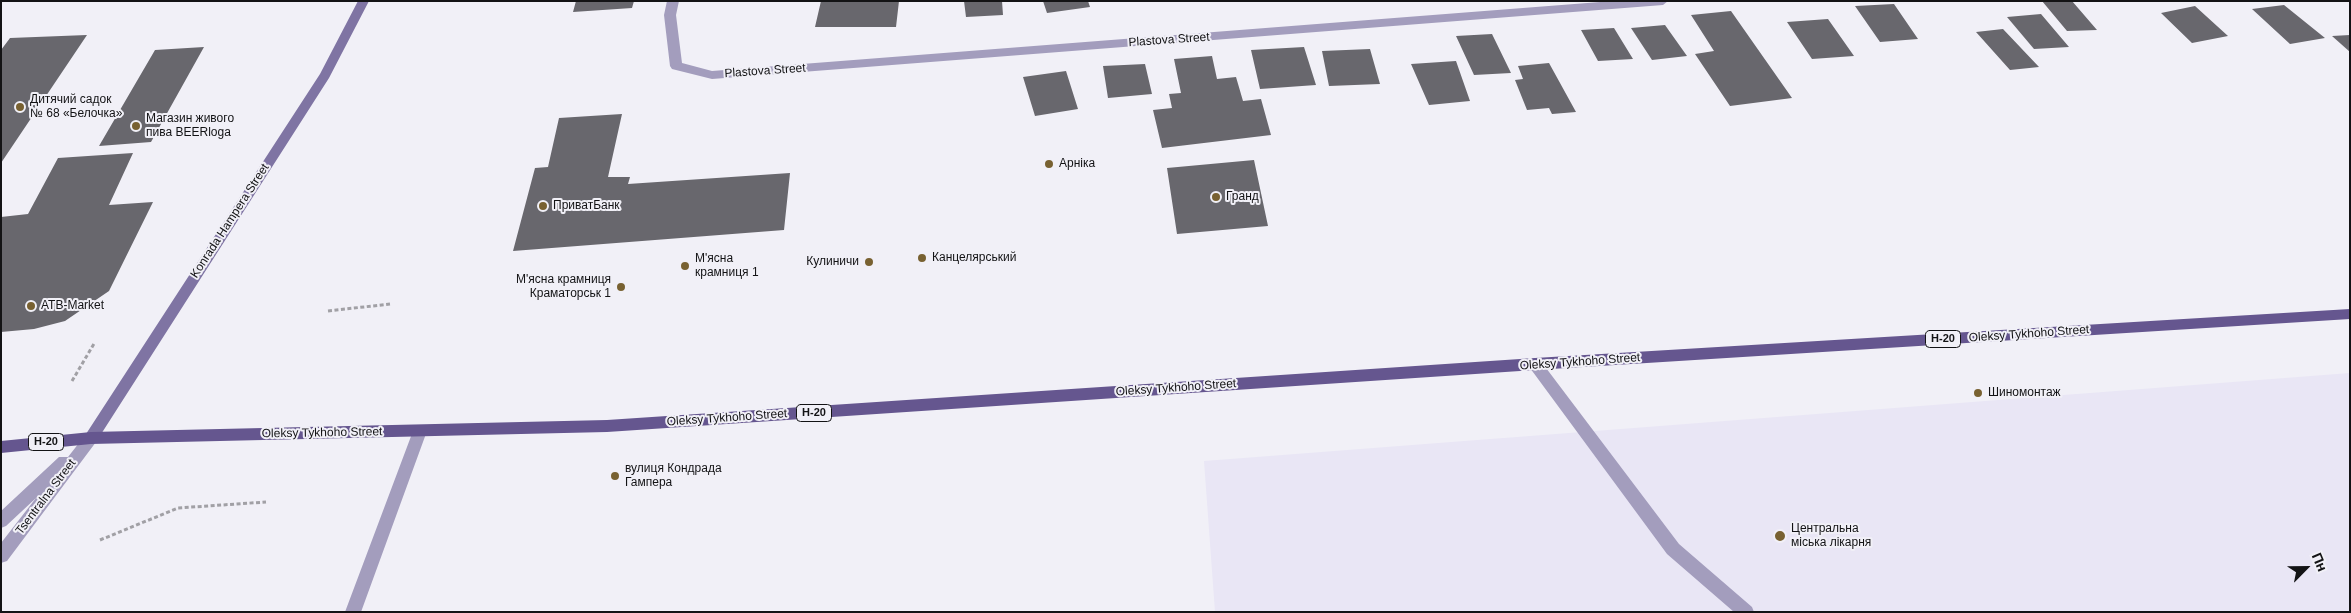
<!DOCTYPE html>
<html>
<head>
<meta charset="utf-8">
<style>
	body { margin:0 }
	#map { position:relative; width:2351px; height:613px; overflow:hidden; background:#f1f0f7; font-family:Arial,sans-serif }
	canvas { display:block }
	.frame { position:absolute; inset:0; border:2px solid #131315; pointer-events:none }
	.north { position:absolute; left:2281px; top:543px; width:50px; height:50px; -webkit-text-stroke:4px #f1f0f7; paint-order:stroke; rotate:67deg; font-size:14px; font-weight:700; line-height:20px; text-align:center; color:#131315 }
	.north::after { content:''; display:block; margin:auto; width:18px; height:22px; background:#131315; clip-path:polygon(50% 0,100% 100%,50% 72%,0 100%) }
</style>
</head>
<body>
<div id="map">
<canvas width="2351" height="613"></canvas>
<div class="frame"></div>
<div class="north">Пн</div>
</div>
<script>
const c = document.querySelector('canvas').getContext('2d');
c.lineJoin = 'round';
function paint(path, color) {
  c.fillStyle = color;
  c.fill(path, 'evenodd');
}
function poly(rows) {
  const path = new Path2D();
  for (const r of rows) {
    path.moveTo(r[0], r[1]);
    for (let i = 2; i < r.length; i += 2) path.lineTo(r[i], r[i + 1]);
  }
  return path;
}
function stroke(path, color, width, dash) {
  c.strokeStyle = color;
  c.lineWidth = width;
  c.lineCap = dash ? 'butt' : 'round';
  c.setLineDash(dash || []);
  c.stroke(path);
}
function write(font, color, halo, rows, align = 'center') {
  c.font = font + ' Arial,sans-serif';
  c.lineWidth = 4;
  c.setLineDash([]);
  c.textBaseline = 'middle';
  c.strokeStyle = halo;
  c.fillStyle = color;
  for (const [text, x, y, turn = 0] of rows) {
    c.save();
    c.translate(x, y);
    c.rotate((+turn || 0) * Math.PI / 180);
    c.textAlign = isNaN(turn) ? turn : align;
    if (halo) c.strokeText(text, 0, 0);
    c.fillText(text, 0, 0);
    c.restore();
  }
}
paint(poly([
	[2350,373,2350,612,1215,612,1204,461]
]), '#e9e6f5');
paint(poly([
	[576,1,634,1,632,8,573,12],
	[821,1,899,1,896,27,815,27],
	[964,1,1002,1,1003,15,966,17],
	[1043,1,1088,1,1090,7,1047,13],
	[2042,1,2072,1,2097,30,2067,31],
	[1894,4,1918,39,1880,42,1855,6],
	[2284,5,2325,38,2290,44,2252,9],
	[2195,6,2228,36,2192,43,2161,13],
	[1731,11,1792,98,1730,106,1695,54,1714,51,1691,15],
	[2041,14,2069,47,2034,49,2007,17],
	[1828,19,1854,56,1812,59,1787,22],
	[1665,25,1687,56,1652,60,1631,28],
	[1614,28,1633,59,1598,61,1581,30],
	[2003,29,2039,67,2010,70,1976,32],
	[1492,34,1511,73,1474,75,1456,36],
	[87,35,1,163,1,50,10,38],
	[2350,35,2350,52,2332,36],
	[204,47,151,142,99,146,155,50],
	[1304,47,1316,85,1260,89,1251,50],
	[1370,49,1380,84,1329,86,1322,51],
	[1212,56,1217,79,1236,77,1243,101,1261,99,1271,135,1162,148,1153,110,1172,108,1169,94,1181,93,1174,59],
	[1456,61,1470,101,1429,105,1411,64],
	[1549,63,1576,112,1552,114,1549,108,1527,110,1515,80,1523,79,1518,66],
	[1145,64,1152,94,1108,98,1103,66],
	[1066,71,1078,109,1035,116,1023,77],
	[622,114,608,177,630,177,628,184,790,173,784,230,513,251,535,168,548,167,559,118],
	[133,153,109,205,153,202,109,291,65,321,34,329,1,332,1,217,28,214,58,158],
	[1254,160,1268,226,1177,234,1167,168]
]), '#68676d');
stroke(poly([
	[328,311,390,304],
	[72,381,95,342],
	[100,540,178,508,266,502]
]), '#a1a0a5', 3, [4, 2.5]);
paint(poly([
	[1535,358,1540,360,1679,544,1752,607,1754,612,1734,612,1667,554,1530,368,1528,364,1530,360,1535,358],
	[420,425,425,427,427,431,361,612,345,612,413,431,415,427,420,425]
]), '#a39dbd');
paint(poly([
	[667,1,679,1,676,15,682,63,712,71,1613,1,1668,1,1663,5,712,79,672,69,670,66,664,15,667,1],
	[91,432,96,434,98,438,96,442,7,561,1,563,1,543,36,498,6,526,1,528,1,511,59,457,68,457,86,434,91,432]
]), '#a39dbd');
paint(poly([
	[358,1,369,1,329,78,96,442,91,444,86,442,84,438,86,434,320,74,358,1]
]), '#7f74a3');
paint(poly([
	[2350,309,2350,319,1535,370,607,432,91,444,1,453,1,441,91,432,607,420,1535,358,2350,309]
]), '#65568f');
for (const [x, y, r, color] of [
	[20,107,5,"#786131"],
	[136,126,5,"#786131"],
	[1049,164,5,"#786131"],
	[1216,197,5,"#786131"],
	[543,206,5,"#786131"],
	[922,258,5,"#786131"],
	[869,262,5,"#786131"],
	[685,266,5,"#786131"],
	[621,287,5,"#786131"],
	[31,306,5,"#786131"],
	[1978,393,5,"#786131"],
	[615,476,5,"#786131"],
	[1780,536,6,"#786131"]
]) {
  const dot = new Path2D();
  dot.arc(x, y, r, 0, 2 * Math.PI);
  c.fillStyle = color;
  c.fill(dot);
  stroke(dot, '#f1f0f7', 2);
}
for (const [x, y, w] of [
	[1943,339,35],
	[814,413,35],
	[46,442,35]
]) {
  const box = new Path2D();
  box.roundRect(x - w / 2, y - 8.5, w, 17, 4);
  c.fillStyle = '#f1f0f7';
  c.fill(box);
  stroke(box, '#131315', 1);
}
write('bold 11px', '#131315', null, [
	["Н-20",1943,339],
	["Н-20",814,413],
	["Н-20",46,442]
]);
write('12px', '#131315', '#f1f0f7', [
	["Plastova Street",1169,40,-4],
	["Plastova Street",765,71,-4],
	["Konrada Hampera Street",230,221,-57],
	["Oleksy Tykhoho Street",2029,334,-4],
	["Oleksy Tykhoho Street",1580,362,-4],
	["Oleksy Tykhoho Street",1176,388,-4],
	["Oleksy Tykhoho Street",727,418,-4],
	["Oleksy Tykhoho Street",322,433,-1],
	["Tsentralna Street",46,497,-53]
]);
write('12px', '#131315', '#f1f0f7', [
	["Дитячий садок",30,100],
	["№ 68 «Белочка»",30,114],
	["Магазин живого",146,119],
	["пива BEERloga",146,133],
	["Арніка",1059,164],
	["Гранд",1226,197],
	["ПриватБанк",553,206],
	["Канцелярський",932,258],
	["М'ясна",695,259],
	["крамниця 1",695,273],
	["Кулиничи",859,262,"right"],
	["М'ясна крамниця",611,280,"right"],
	["Краматорськ 1",611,294,"right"],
	["ATB-Market",41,306],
	["Шиномонтаж",1988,393],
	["вулиця Кондрада",625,469],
	["Гампера",625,483],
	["Центральна",1791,529],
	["міська лікарня",1791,543]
], 'left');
</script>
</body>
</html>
